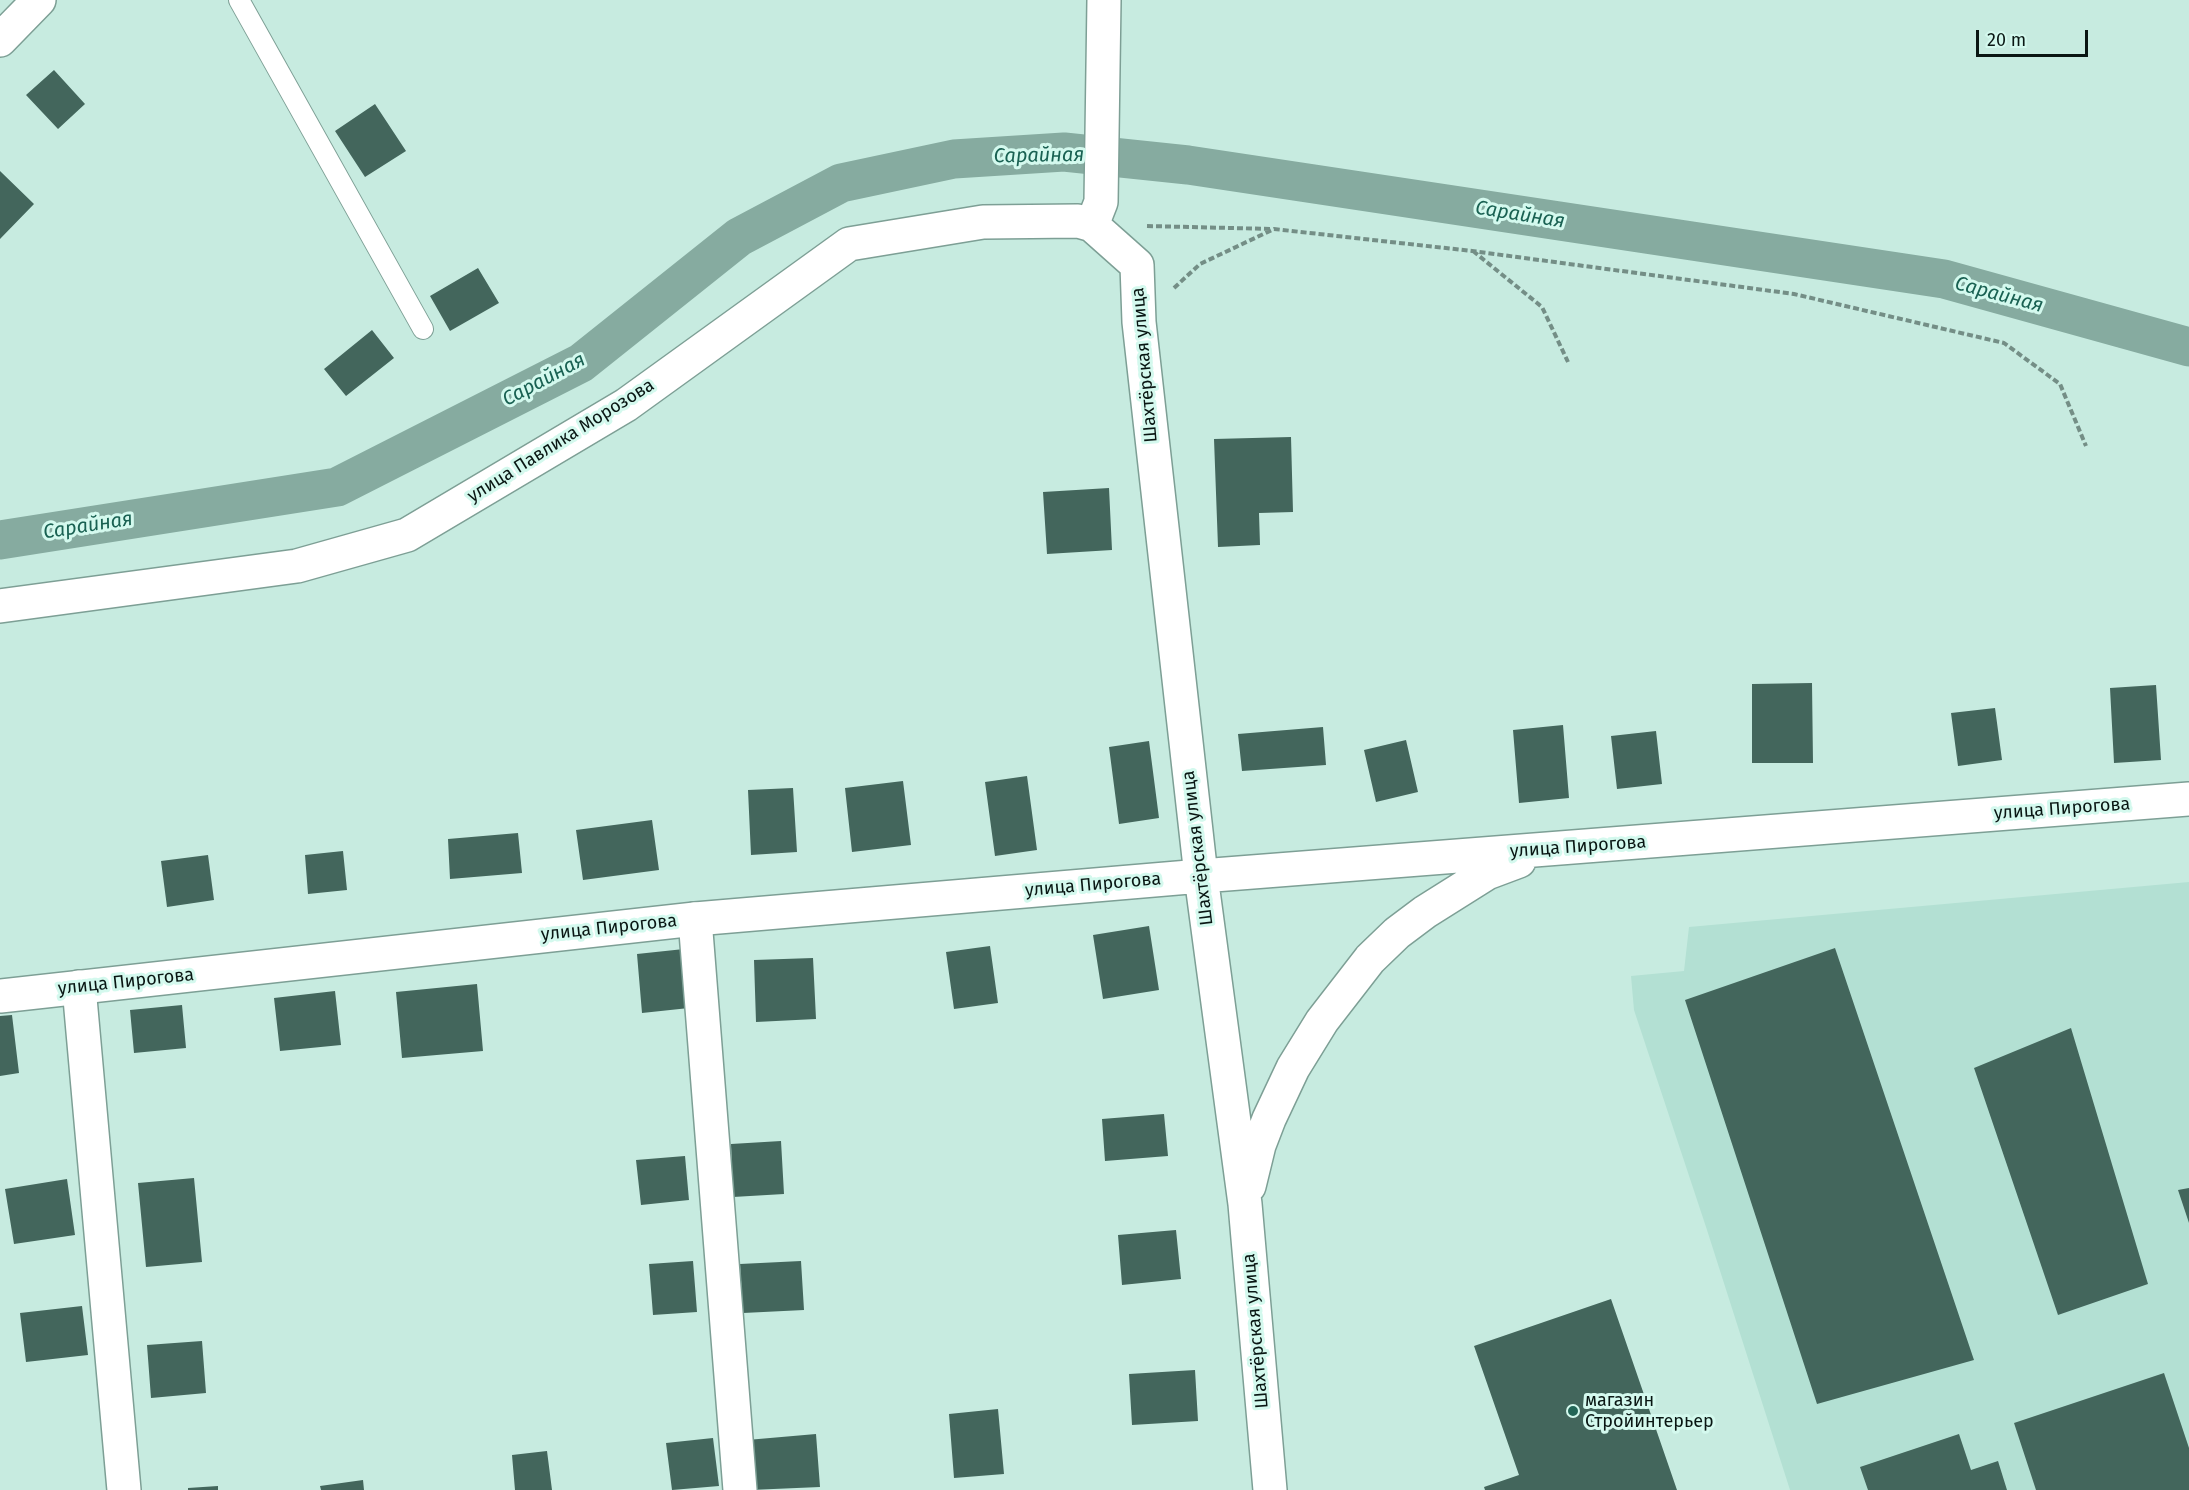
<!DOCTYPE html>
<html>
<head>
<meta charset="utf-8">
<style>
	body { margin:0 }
	#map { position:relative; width:2189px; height:1490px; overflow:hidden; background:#c7ebe0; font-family:"Fira Sans",sans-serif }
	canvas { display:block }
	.scale { position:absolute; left:1976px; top:30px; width:112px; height:27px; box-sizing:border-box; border:3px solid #091613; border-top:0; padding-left:8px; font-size:18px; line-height:21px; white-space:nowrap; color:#091613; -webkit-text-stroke:4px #d4f9ee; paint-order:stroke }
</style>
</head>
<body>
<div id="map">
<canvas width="2189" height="1490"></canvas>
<div class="scale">20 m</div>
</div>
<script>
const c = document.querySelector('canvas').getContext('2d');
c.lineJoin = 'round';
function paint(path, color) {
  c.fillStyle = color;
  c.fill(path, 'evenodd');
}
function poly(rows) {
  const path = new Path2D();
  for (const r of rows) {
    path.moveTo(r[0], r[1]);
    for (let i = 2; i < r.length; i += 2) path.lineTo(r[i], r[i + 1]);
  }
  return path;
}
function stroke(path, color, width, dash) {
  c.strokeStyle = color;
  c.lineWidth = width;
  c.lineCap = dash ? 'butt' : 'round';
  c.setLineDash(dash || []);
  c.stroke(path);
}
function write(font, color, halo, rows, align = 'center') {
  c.font = font + ' "Fira Sans",sans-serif';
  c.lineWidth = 6;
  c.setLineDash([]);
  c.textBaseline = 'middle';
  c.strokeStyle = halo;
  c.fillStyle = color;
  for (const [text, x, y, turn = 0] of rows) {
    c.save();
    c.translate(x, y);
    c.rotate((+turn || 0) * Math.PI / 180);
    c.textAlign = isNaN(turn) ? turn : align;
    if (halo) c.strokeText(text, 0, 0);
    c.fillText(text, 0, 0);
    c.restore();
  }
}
paint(poly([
	[2189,882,2189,1490,1790,1490,1707,1230,1634,1010,1631,976,1684,971,1689,927]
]), '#b3e0d3');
stroke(poly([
	[0,540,337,487,581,363,739,237,841,183,954,159,1064,152,1188,165,1944,279,2189,347]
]), '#86aba0', 39);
paint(poly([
	[54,70,85,104,58,129,26,95],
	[375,104,406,151,365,177,335,131],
	[0,171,34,204,0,239],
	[478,268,499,303,450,331,430,296],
	[372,330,394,358,346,396,324,369],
	[1291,437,1293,512,1259,513,1260,545,1218,547,1214,439],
	[1109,488,1112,550,1047,554,1043,492],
	[1812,683,1813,763,1752,763,1752,684],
	[2156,685,2161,760,2114,763,2110,688],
	[1995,708,2002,760,1958,766,1951,713],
	[1563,725,1569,798,1519,803,1513,730],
	[1323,727,1326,765,1242,771,1238,734],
	[1656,731,1662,784,1617,789,1611,736],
	[1406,740,1418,792,1376,802,1364,750],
	[1149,741,1159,818,1119,824,1109,747],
	[1027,776,1037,850,995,856,985,782],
	[903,781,911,845,852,852,845,788],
	[793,788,797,852,751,855,748,790],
	[652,820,659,870,583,880,576,830],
	[518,833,522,873,450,879,448,839],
	[343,851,347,890,308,894,305,855],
	[208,855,214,900,167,907,161,861],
	[1149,926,1159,990,1103,999,1093,935],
	[990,946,998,1003,954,1009,946,952],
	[1835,948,1974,1360,1817,1404,1685,1000],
	[684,949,689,1008,642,1013,637,954],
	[813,958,816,1019,756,1022,754,960],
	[477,984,483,1051,402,1058,396,992],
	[335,991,341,1045,280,1051,274,998],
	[182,1005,186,1048,134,1053,130,1010],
	[12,1015,19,1073,0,1076,0,1016],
	[2071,1028,2148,1284,2058,1315,1974,1068],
	[1164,1114,1168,1156,1105,1161,1102,1119],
	[781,1141,784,1194,733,1197,731,1144],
	[685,1156,689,1200,641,1205,636,1160],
	[194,1178,202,1262,146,1267,138,1183],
	[67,1179,75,1235,14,1244,5,1189],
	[2189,1188,2189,1223,2178,1190],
	[1176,1230,1181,1279,1122,1285,1118,1235],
	[693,1261,697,1312,653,1315,649,1264],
	[801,1261,804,1310,743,1313,740,1264],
	[1611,1299,1677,1490,1485,1490,1484,1487,1519,1475,1474,1346],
	[82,1306,88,1355,26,1362,20,1313],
	[202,1341,206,1393,151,1398,147,1345],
	[1195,1370,1198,1421,1132,1425,1129,1374],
	[2164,1373,2189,1448,2189,1490,2036,1490,2014,1423],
	[998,1409,1004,1474,954,1478,949,1414],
	[816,1434,820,1487,750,1490,747,1440],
	[1959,1434,1971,1470,1998,1461,2007,1490,1868,1490,1860,1467],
	[713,1438,719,1486,672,1490,666,1443],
	[547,1451,552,1490,515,1490,512,1455],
	[363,1480,364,1490,321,1490,320,1486],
	[218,1486,218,1490,188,1490,188,1488]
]), '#43665c');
const lane = poly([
	[239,0,423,329]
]);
const street = poly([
	[0,40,39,0],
	[1092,225,1101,202,1104,0],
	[0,606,297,566,407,535,626,405,849,244,983,222,1078,221,1092,225,1137,265,1139,322,1201,876],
	[695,919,740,1490],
	[79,987,124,1490]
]);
const secondary = poly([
	[1201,876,1245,1204,1270,1490],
	[0,996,695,919,1201,876,2189,799],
	[1249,1186,1259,1145,1269,1119,1293,1068,1322,1021,1370,959,1397,933,1425,912,1487,873,1519,861]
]);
stroke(lane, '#7d9f95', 22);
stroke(street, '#7d9f95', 36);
stroke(secondary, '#7d9f95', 36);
stroke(poly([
	[1147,226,1272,229],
	[1473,251,1542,307,1568,362],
	[1174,288,1200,264,1274,229,1472,251,1794,294,2004,343,2060,384,2086,446]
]), '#748e86', 4, [6, 3]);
stroke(lane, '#fff', 20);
stroke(street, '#fff', 33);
stroke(secondary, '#fff', 33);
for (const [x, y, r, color] of [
	[1573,1411,6,"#236657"]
]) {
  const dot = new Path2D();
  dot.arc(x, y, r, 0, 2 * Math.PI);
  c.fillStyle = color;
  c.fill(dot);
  stroke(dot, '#d4f9ee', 2);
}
write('18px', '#091613', '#d4f9ee', [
	["Шахтёрская улица",1145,365,-95],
	["улица Павлика Морозова",561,441,-32],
	["улица Пирогова",2062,809,-4],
	["улица Пирогова",1578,847,-4],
	["Шахтёрская улица",1198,848,-97],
	["улица Пирогова",1093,885,-5],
	["улица Пирогова",609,928,-6],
	["улица Пирогова",126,982,-6],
	["Шахтёрская улица",1256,1331,-95]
]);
write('18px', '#091613', '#d4f9ee', [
	["магазин",1585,1401],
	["Стройинтерьер",1585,1422]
], 'left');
write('italic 20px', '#196152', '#d4f9ee', [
	["Сарайная",1039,156,-1],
	["Сарайная",1520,215,9],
	["Сарайная",1999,295,15],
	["Сарайная",544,380,-28],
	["Сарайная",88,526,-9]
]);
</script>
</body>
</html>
